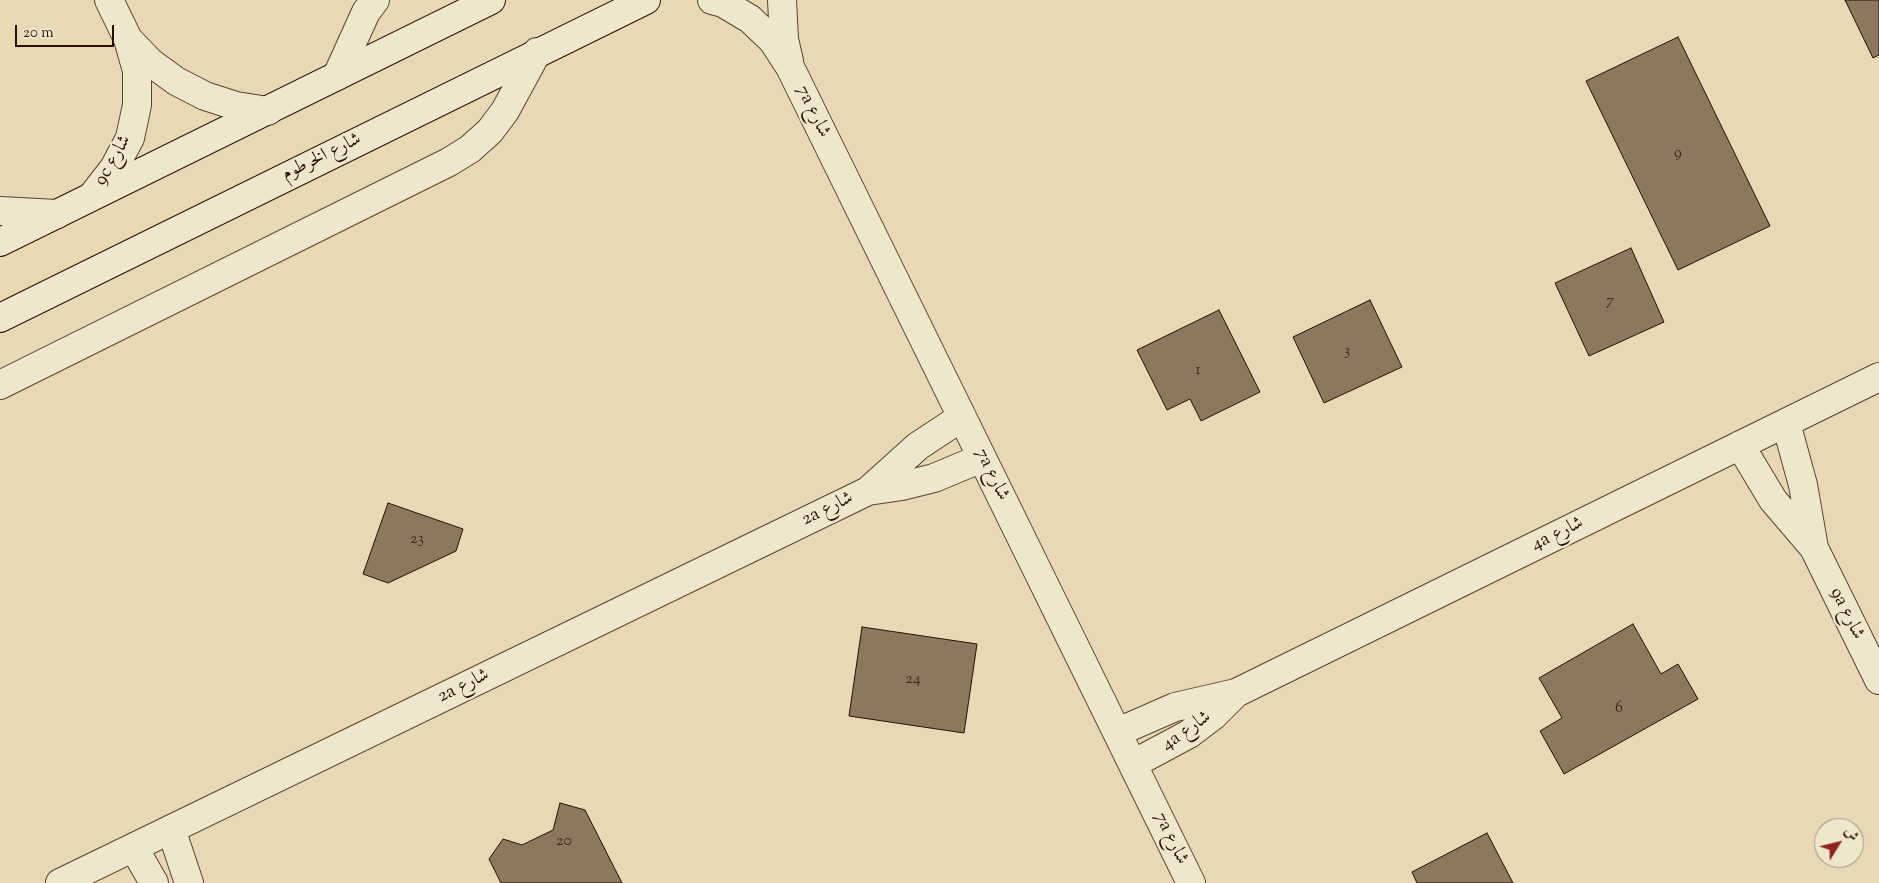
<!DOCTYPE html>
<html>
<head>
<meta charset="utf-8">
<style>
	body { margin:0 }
	#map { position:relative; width:1879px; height:883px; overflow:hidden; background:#e7d9b4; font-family:"Sorts Mill Goudy",Amiri,serif }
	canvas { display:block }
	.north { position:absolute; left:1814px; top:818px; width:50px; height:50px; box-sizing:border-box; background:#efe6ce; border:1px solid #a0907c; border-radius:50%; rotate:54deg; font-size:14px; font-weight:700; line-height:20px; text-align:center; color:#2a0f00 }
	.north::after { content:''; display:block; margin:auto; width:18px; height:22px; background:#8f2418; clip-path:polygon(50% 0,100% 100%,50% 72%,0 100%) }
	.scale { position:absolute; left:15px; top:25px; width:99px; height:22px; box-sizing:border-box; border:2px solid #2a0f00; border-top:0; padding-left:6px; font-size:15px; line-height:18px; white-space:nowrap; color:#2a0f00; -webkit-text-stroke:4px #efe6ce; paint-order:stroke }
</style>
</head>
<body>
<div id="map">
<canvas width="1879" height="883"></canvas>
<div class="north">ش</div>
<div class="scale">20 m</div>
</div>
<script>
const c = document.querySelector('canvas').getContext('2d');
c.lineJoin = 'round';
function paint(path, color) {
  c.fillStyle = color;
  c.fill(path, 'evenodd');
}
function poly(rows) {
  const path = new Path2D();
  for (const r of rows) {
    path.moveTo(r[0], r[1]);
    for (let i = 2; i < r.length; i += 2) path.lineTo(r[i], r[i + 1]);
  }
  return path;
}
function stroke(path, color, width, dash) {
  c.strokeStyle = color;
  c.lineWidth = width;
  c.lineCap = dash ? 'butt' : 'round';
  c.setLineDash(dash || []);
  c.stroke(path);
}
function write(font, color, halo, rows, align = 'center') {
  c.font = font + ' "Sorts Mill Goudy",Amiri,serif';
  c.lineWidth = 4.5;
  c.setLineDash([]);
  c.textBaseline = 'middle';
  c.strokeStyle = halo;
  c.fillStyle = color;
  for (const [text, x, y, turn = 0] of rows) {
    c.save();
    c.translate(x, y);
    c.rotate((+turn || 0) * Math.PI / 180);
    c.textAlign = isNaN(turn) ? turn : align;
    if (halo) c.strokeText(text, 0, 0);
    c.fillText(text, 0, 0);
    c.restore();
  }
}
const building = poly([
	[1845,0,1879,0,1879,55,1873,58,1845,0],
	[1678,37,1770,226,1678,270,1586,81,1678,37],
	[1631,248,1664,322,1589,356,1555,283,1631,248],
	[1370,300,1402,367,1324,403,1293,337,1370,300],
	[1219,310,1260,392,1201,421,1190,399,1167,410,1137,350,1219,310],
	[388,503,463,529,456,551,388,583,363,574,388,503],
	[1633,624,1661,674,1678,664,1698,699,1564,774,1540,731,1562,718,1539,678,1633,624],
	[862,627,977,644,964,733,849,716,862,627],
	[560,803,585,810,622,883,501,883,489,859,503,839,522,845,553,830,560,803],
	[1487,833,1513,883,1417,883,1412,872,1487,833]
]);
paint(building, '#8c785e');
stroke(building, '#2a0f00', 1);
const minor = poly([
	[712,0,723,3,750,19,773,41,790,67,1191,883],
	[782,0,784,39,789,61],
	[129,40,150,62,176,81,205,96,236,106,268,111],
	[337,76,366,12,375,0],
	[93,195,114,168,130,138,137,105,137,71,128,39,109,0],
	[0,211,57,214],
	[0,385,449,162,470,149,490,131,505,111,537,52],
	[1786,423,1803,485,1814,548],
	[1740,445,1773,500,1814,548,1879,680],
	[868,491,902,486,934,478,982,458],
	[1118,732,1175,707,1236,693,1879,377],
	[1133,764,1189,734,1214,715,1236,693],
	[171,829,189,883],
	[134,848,154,883],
	[60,883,868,491,918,446,962,417]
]);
const secondary = poly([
	[0,242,491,0],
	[0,318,646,0]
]);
stroke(minor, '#59422d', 30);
stroke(secondary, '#2a0f00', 30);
stroke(minor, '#efe6ce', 28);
stroke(secondary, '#efe6ce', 28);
write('16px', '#422918', null, [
	["9",1678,154],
	["7",1610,302],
	["3",1347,352],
	["1",1198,371],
	["23",417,540],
	["24",913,680],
	["6",1619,709],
	["20",564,842]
]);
write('19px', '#2a0f00', '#efe6ce', [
	["7a شارع",812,112,64],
	["شارع الخرطوم",322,158,-26],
	["9c شارع",114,161,-60],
	["7a شارع",991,475,64],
	["2a شارع",828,510,-26],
	["4a شارع",1558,535,-26],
	["9a شارع",1846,614,64],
	["2a شارع",464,687,-26],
	["4a شارع",1187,732,-35],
	["7a شارع",1170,839,64]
]);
</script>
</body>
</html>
